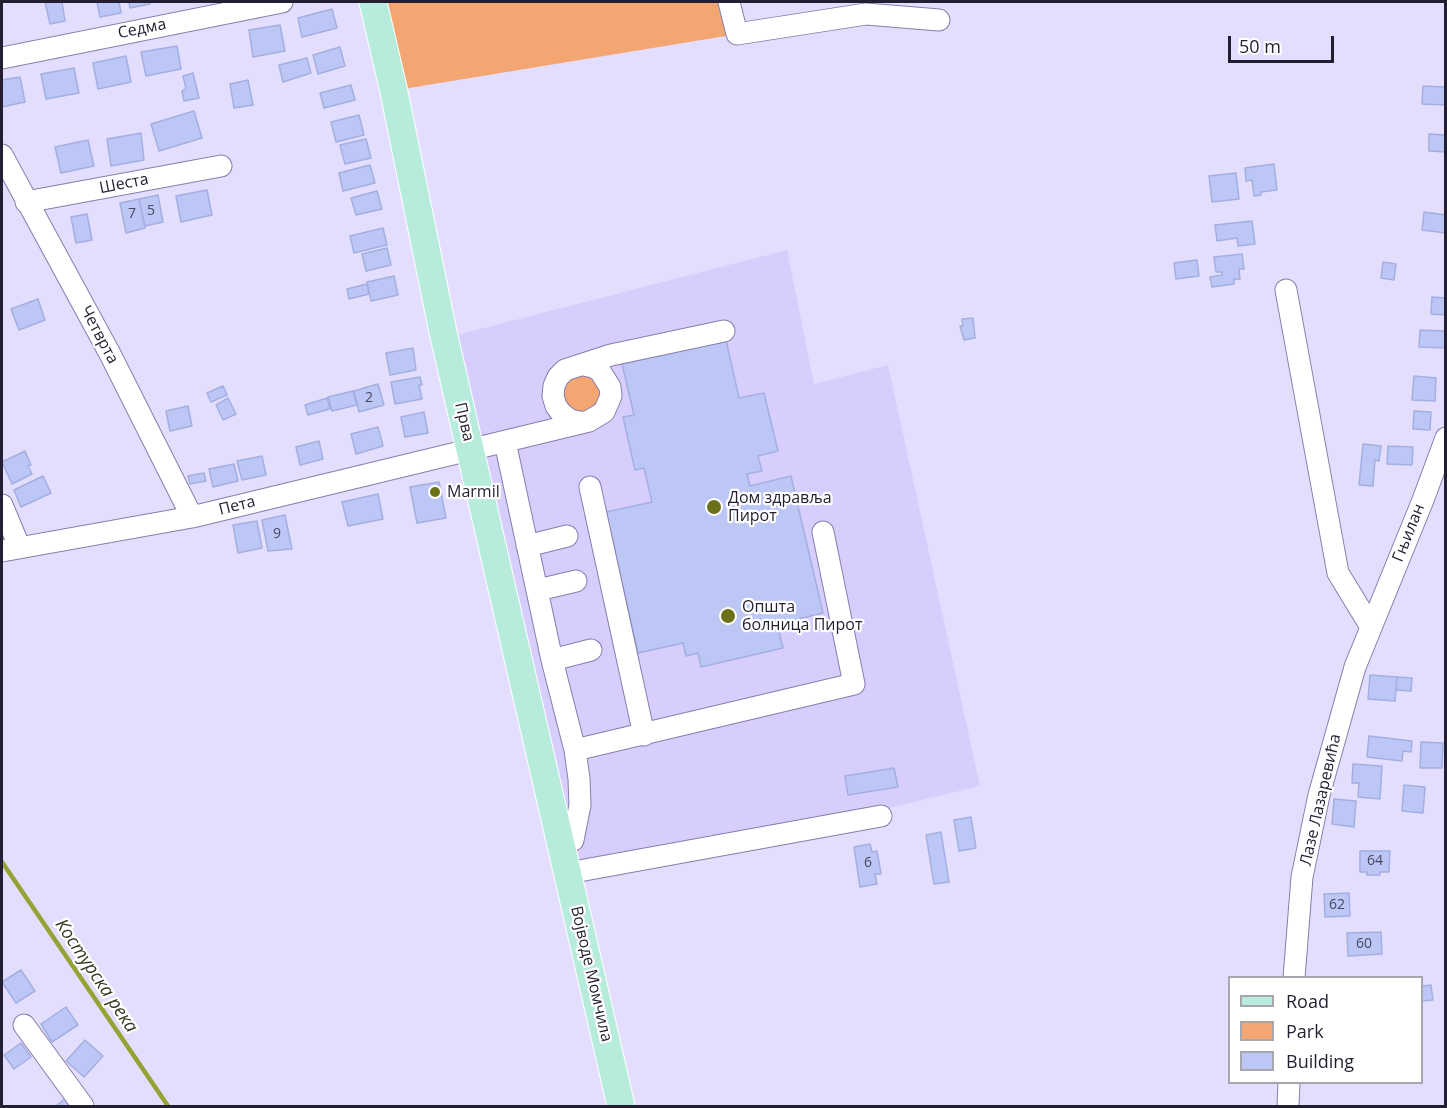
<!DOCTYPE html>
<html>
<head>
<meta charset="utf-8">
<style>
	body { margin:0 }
	#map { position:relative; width:1447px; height:1108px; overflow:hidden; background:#e4defe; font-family:"Open Sans",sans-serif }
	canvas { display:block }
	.frame { position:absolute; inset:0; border:3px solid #231e31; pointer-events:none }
	.legend { position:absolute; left:1228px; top:976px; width:195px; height:108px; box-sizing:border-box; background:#fff; border:2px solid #a7a5ad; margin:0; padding:8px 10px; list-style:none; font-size:18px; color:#231e31 }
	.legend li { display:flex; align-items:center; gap:12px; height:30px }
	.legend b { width:30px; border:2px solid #a7a5ad }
	.scale { position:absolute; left:1228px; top:36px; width:106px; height:27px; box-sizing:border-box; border:3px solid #231e31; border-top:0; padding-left:8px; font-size:18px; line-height:21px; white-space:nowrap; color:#231e31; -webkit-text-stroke:4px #fff; paint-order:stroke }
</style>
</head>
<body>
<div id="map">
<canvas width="1447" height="1108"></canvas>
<div class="frame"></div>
<ul class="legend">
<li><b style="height:8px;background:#b7ecdd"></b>Road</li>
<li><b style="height:16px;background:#f3a672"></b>Park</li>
<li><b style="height:16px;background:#bcc7f5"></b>Building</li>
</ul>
<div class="scale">50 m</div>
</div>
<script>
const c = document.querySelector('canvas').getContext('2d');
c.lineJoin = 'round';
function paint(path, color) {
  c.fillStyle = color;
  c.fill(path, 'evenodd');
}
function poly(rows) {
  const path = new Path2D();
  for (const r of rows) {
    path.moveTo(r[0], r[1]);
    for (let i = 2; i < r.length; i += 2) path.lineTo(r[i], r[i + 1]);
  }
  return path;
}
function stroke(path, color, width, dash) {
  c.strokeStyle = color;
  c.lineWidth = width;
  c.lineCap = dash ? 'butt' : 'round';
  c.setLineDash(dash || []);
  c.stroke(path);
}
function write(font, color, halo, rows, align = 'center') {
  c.font = font + ' "Open Sans",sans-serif';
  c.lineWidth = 4.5;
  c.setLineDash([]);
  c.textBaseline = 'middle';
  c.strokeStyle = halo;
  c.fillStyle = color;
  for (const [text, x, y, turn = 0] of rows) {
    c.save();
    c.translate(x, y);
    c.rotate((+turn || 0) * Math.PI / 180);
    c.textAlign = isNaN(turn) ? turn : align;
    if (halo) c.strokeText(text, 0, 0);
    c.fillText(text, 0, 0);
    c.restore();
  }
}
paint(poly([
	[787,250,814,384,888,365,980,786,607,876,571,877,449,337]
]), '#d8cefe');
paint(poly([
	[370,2,736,2,744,33,391,91],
	[577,372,600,381,601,400,587,413,574,412,564,404,562,384]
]), '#f3a672');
stroke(poly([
	[2,862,168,1106]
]), '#97a234', 4.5);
const building = poly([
	[45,2,62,2,65,21,50,24,45,2],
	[97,2,119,2,121,13,100,17,97,2],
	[129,2,150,2,150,4,130,8,129,2],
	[332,9,337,28,302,37,298,18,332,9],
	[280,25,285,51,253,57,249,30,280,25],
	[177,46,181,69,146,76,141,52,177,46],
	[340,47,345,66,318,74,313,55,340,47],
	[126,56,131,82,98,89,93,63,126,56],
	[307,58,311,73,283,82,279,65,307,58],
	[74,68,79,93,46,99,41,74,74,68],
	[193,73,199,98,184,101,182,91,186,89,183,76,193,73],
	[20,77,25,102,2,107,2,80,20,77],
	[248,80,253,105,234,108,230,84,248,80],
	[351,85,355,100,324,108,320,93,351,85],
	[1423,86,1446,87,1446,105,1422,104,1423,86],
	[194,111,202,138,159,151,151,124,194,111],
	[359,115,364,135,336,142,331,122,359,115],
	[141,133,144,160,111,166,107,139,141,133],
	[1429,134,1446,135,1446,152,1429,151,1429,134],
	[366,139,371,158,345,164,340,145,366,139],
	[88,140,94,166,61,173,55,147,88,140],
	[1274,164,1277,190,1261,192,1261,195,1254,196,1252,180,1246,181,1245,168,1274,164],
	[370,165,375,183,343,191,339,173,370,165],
	[1236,173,1239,199,1212,202,1209,176,1236,173],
	[207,190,212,215,181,222,176,196,207,190],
	[377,191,382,209,356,215,351,198,377,191],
	[158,195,163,222,145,226,139,199,158,195],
	[139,199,145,228,126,233,120,203,139,199],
	[1424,212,1446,215,1446,233,1422,230,1424,212],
	[87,214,92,240,76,243,71,217,87,214],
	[1252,221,1255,244,1238,246,1237,238,1217,241,1215,225,1252,221],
	[383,228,387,245,354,253,350,236,383,228],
	[387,248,391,265,366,271,362,254,387,248],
	[1242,254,1244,269,1239,269,1240,279,1234,279,1234,284,1212,287,1210,277,1222,275,1222,272,1216,272,1214,257,1242,254],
	[1197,260,1199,276,1176,279,1174,263,1197,260],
	[1383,262,1396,264,1394,280,1381,278,1383,262],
	[394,276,398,295,371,301,367,282,394,276],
	[367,284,369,294,349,299,347,289,367,284],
	[1432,297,1446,298,1446,315,1431,314,1432,297],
	[38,299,45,320,19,330,11,309,38,299],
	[973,318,975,338,964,340,960,326,963,326,962,319,973,318],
	[1420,330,1445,331,1445,348,1419,347,1420,330],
	[726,340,739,398,764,393,778,451,758,456,762,471,747,474,750,486,791,476,823,613,777,624,783,648,701,667,698,653,686,656,683,643,638,653,606,512,652,502,644,468,635,470,623,417,634,415,622,364,726,340],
	[413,348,416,370,390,375,386,353,413,348],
	[1414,376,1436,378,1435,401,1412,400,1414,376],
	[420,377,422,385,419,385,422,399,395,404,391,382,420,377],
	[378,384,384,405,359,412,354,391,378,384],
	[223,386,227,395,211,402,207,393,223,386],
	[353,391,357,405,332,411,328,397,353,391],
	[228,398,236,414,223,420,216,405,228,398],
	[327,398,330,409,308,415,305,405,327,398],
	[188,406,192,426,170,431,166,411,188,406],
	[1414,411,1431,412,1430,430,1413,429,1414,411],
	[424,412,428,433,405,437,401,417,424,412],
	[378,427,383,446,356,454,351,434,378,427],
	[319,441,323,459,300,465,296,447,319,441],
	[1363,444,1381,446,1379,461,1375,460,1373,486,1359,485,1363,444],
	[1388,446,1413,447,1412,465,1387,464,1388,446],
	[25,451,31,465,28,466,32,474,12,484,2,462,25,451],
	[262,456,266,475,242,480,237,461,262,456],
	[234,464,238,481,213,487,209,469,234,464],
	[204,473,206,481,190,484,188,476,204,473],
	[43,476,51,493,21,507,14,490,43,476],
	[439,482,446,518,417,523,410,487,439,482],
	[378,494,383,519,348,526,342,502,378,494],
	[285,515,292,549,268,551,262,520,285,515],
	[257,521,262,548,238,553,233,525,257,521],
	[1370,675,1397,677,1395,701,1368,699,1370,675],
	[1397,677,1412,678,1411,691,1396,690,1397,677],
	[1369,736,1412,741,1411,752,1403,751,1402,761,1367,757,1369,736],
	[1421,742,1443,743,1442,768,1420,768,1421,742],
	[1353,764,1382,766,1380,799,1358,797,1359,783,1352,783,1353,764],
	[894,768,898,787,848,795,845,776,894,768],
	[1404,785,1425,787,1423,813,1402,811,1404,785],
	[1334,799,1356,801,1354,827,1332,824,1334,799],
	[971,817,976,848,959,851,954,820,971,817],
	[941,832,949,882,934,884,926,835,941,832],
	[870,844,872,852,877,851,881,874,875,874,877,884,860,887,854,847,870,844],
	[1360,851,1390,851,1389,872,1380,872,1380,875,1367,875,1367,872,1360,872,1360,851],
	[1349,893,1350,916,1325,917,1324,894,1349,893],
	[1381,932,1382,954,1348,956,1347,933,1381,932],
	[21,970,35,991,16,1003,2,982,21,970],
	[1431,985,1433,1000,1422,1001,1422,986,1431,985],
	[66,1007,78,1025,52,1042,41,1024,66,1007],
	[85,1040,103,1056,84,1077,66,1061,85,1040],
	[21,1043,31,1057,14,1069,4,1055,21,1043],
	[67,1097,74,1106,56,1106,67,1097]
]);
paint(building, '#bcc7f5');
stroke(building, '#a3afe1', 1.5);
const minor = poly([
	[729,2,737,34,866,14,939,20],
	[2,58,282,2],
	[2,155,110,354,192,517],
	[26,202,221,166],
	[1286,290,1338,573,1371,627],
	[579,422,570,420,562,414,556,406,553,396,554,386,558,377,565,370,611,355,724,331],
	[505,442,552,660,575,750,579,779,580,805,573,840,562,842],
	[590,487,644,735],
	[2,505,19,546],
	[527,546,567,536],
	[2,551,192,517,589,421,604,412,611,396,610,387,600,371,593,367,584,365],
	[538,590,576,581],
	[552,660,591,650],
	[575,750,854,684,823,532],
	[568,873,881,816],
	[1294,978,1302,877,1319,795,1355,667,1423,500,1446,438],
	[24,1025,83,1106],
	[1288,1106,1289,1082]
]);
const major = poly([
	[373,2,394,92,443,332,621,1106]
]);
stroke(minor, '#887dad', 23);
stroke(major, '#fff', 29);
stroke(minor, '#fff', 21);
stroke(major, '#b7ecdd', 27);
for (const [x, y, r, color] of [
	[435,492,6,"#6a7119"],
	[714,507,8,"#6a7119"],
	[728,616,8,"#6a7119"]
]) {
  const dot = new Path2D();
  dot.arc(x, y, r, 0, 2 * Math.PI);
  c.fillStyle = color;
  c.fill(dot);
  stroke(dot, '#fff', 2);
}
write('14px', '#494862', null, [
	["5",151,211],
	["7",132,214],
	["2",369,398],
	["9",277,534],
	["64",1375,861],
	["6",868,863],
	["62",1337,905],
	["60",1364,944]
]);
write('16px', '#231e31', '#fff', [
	["Седма",142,29,-11],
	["Шеста",124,184,-11],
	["Четврта",99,335,62],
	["Прва",464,422,77],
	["Пета",237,506,-14],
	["Гњилан",1409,533,-68],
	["Лазе Лазаревића",1321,800,-77],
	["Војводе Момчила",591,974,77]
]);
write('16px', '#231e31', '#fff', [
	["Marmil",447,492],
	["Дом здравља",728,498],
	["Пирот",728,516],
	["Општа",742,607],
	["болница Пирот",742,625]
], 'left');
write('italic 18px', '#34371f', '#fff', [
	["Костурска река",96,976,56]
]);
</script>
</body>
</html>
